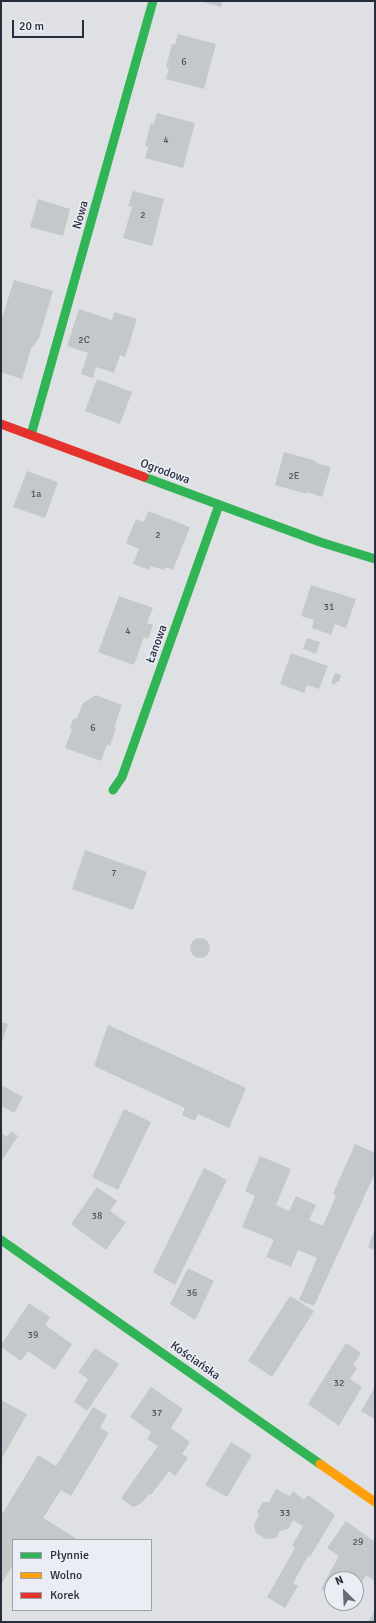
<!DOCTYPE html>
<html>
<head>
<meta charset="utf-8">
<style>
	body { margin:0 }
	#map { position:relative; width:376px; height:1623px; overflow:hidden; background:#dee0e3; font-family:Signika,sans-serif }
	canvas { display:block }
	.frame { position:absolute; inset:0; border:2px solid #252c3c; pointer-events:none }
	.legend { position:absolute; left:12px; top:1539px; width:140px; height:72px; box-sizing:border-box; background:#eaeef4; border:1px solid #9ba0aa; margin:0; padding:5px 7px; list-style:none; font-size:12px; color:#252c3c }
	.legend li { display:flex; align-items:center; gap:8px; height:20px }
	.legend b { width:20px; border:1px solid #9ba0aa }
	.north { position:absolute; left:324px; top:1571px; width:40px; height:40px; box-sizing:border-box; background:#eaeef4; border:1px solid #9ba0aa; border-radius:50%; rotate:336deg; font-size:11px; font-weight:700; line-height:16px; text-align:center; color:#252c3c }
	.north::after { content:''; display:block; margin:auto; width:14px; height:18px; background:#666b76; clip-path:polygon(50% 0,100% 100%,50% 72%,0 100%) }
	.scale { position:absolute; left:12px; top:20px; width:72px; height:18px; box-sizing:border-box; border:2px solid #252c3c; border-top:0; padding-left:5px; font-size:12px; line-height:14px; white-space:nowrap; color:#252c3c; -webkit-text-stroke:3px #eaeef4; paint-order:stroke }
</style>
</head>
<body>
<div id="map">
<canvas width="376" height="1623"></canvas>
<div class="frame"></div>
<ul class="legend">
<li><b style="height:5px;background:#30b455"></b>Płynnie</li>
<li><b style="height:5px;background:#ff9f0a"></b>Wolno</li>
<li><b style="height:5px;background:#e5322d"></b>Korek</li>
</ul>
<div class="north">N</div>
<div class="scale">20 m</div>
</div>
<script>
const c = document.querySelector('canvas').getContext('2d');
c.lineJoin = 'round';
function paint(path, color) {
  c.fillStyle = color;
  c.fill(path, 'evenodd');
}
function poly(rows) {
  const path = new Path2D();
  for (const r of rows) {
    if (r.length === 3) {
      path.moveTo(r[0] + r[2], r[1]);
      path.arc(r[0], r[1], r[2], 0, 2 * Math.PI);
      continue;
    }
    path.moveTo(r[0], r[1]);
    for (let i = 2; i < r.length; i += 2) path.lineTo(r[i], r[i + 1]);
  }
  return path;
}
function stroke(path, color, width, dash) {
  c.strokeStyle = color;
  c.lineWidth = width;
  c.lineCap = dash ? 'butt' : 'round';
  c.setLineDash(dash || []);
  c.stroke(path);
}
function write(font, color, halo, rows, align = 'center') {
  c.font = font + ' Signika,sans-serif';
  c.lineWidth = 3.5;
  c.setLineDash([]);
  c.textBaseline = 'middle';
  c.strokeStyle = halo;
  c.fillStyle = color;
  for (const [text, x, y, turn = 0] of rows) {
    c.save();
    c.translate(x, y);
    c.rotate((+turn || 0) * Math.PI / 180);
    c.textAlign = isNaN(turn) ? turn : align;
    if (halo) c.strokeText(text, 0, 0);
    c.fillText(text, 0, 0);
    c.restore();
  }
}
paint(poly([
	[200,1,223,1,221,7],
	[178,34,216,44,204,89,166,79,169,68,166,67,172,44,175,45],
	[157,113,195,123,183,168,145,158,148,147,145,145,151,123,154,124],
	[133,191,164,199,152,246,123,238,132,207,128,206],
	[38,199,70,209,63,236,30,227],
	[14,280,53,291,39,338,31,349,22,379,1,372,1,321],
	[79,309,112,320,114,312,137,319,125,357,120,355,114,373,96,367,93,378,81,374,88,353,67,346],
	[97,379,132,392,120,424,85,411],
	[284,452,316,461,316,463,331,467,322,497,307,492,307,494,275,485],
	[27,471,58,482,45,518,13,507],
	[148,511,190,527,173,570,165,567,164,570,151,566,149,570,133,564,139,549,126,543,136,519,144,522],
	[311,585,356,599,346,628,335,624,331,635,312,628,314,620,301,616],
	[119,596,153,608,147,623,153,625,148,639,144,637,134,665,98,652],
	[307,638,320,642,316,654,303,649],
	[291,653,328,666,319,689,307,685,304,693,280,684],
	[335,673,341,675,339,682,336,682,335,685,331,683],
	[96,695,122,705,114,728,116,728,110,746,107,744,101,761,65,748,72,730,70,727,73,719,77,718,83,703],
	[85,850,147,872,133,910,72,889],
	[200,948,10],
	[1,1022,8,1024,1,1045],
	[108,1025,246,1088,229,1128,198,1114,195,1121,182,1115,185,1108,94,1066],
	[1,1085,23,1097,14,1113,1,1106],
	[124,1109,151,1122,118,1190,92,1177],
	[11,1131,18,1136,1,1162,1,1133,7,1137],
	[355,1144,375,1153,375,1173,314,1306,299,1300,317,1258,298,1250,291,1267,266,1257,274,1240,242,1227,255,1196,245,1191,260,1156,291,1169,276,1205,289,1211,296,1196,316,1205,309,1220,323,1226,336,1196,333,1194],
	[204,1168,227,1180,175,1285,153,1272],
	[97,1187,117,1201,110,1211,126,1222,106,1250,71,1224],
	[375,1229,375,1250,368,1247],
	[188,1268,214,1281,195,1320,170,1304],
	[290,1296,314,1311,272,1377,248,1361],
	[29,1303,50,1317,45,1325,72,1344,55,1370,28,1351,21,1361,1,1347,1,1345],
	[346,1343,361,1353,353,1365,357,1368,350,1379,362,1387,339,1426,308,1404],
	[95,1348,119,1364,87,1411,74,1402,88,1379,78,1372],
	[151,1387,183,1409,171,1428,190,1442,182,1454,188,1458,175,1476,169,1471,151,1495,149,1494,142,1503,133,1507,121,1498,158,1446,147,1439,151,1432,130,1417],
	[375,1387,375,1419,361,1411],
	[1,1400,27,1414,1,1460],
	[93,1407,107,1415,100,1428,109,1433,71,1496,61,1490,43,1518,79,1540,13,1540,13,1565,1,1584,1,1516,38,1455,56,1466],
	[231,1442,252,1455,227,1497,205,1485],
	[276,1489,290,1496,293,1491,304,1500,308,1495,335,1515,310,1557,308,1556,293,1583,298,1586,285,1608,267,1597,295,1548,292,1546,303,1526,293,1520,288,1529,280,1531,276,1538,266,1539,256,1533,254,1525,259,1515,257,1512,263,1502,269,1502],
	[346,1521,375,1542,375,1581,366,1575,356,1594,356,1579,332,1579,332,1595,321,1589,339,1556,327,1548],
	[375,1609,375,1622,368,1622,373,1613]
]), '#c5c8cb');
stroke(poly([
	[31,435,153,1],
	[144,477,320,542,375,559],
	[113,790,122,777,219,505],
	[1,1240,320,1464]
]), '#30b455', 9);
stroke(poly([
	[320,1464,375,1502]
]), '#ff9f0a', 9);
stroke(poly([
	[1,424,144,477]
]), '#e5322d', 9);
write('10px', '#4f5461', null, [
	["6",184,62],
	["4",166,140],
	["2",143,215],
	["2C",84,340],
	["2E",294,476],
	["1a",36,494],
	["2",158,535],
	["31",329,607],
	["4",128,631],
	["6",93,728],
	["7",114,873],
	["38",97,1216],
	["36",192,1293],
	["39",33,1335],
	["32",339,1383],
	["37",157,1413],
	["33",285,1513],
	["29",358,1542]
]);
write('12px', '#252c3c', '#eaeef4', [
	["Nowa",81,215,-74],
	["Ogrodowa",165,472,20],
	["Łanowa",157,644,-70],
	["Kościańska",195,1361,35]
]);
</script>
</body>
</html>
